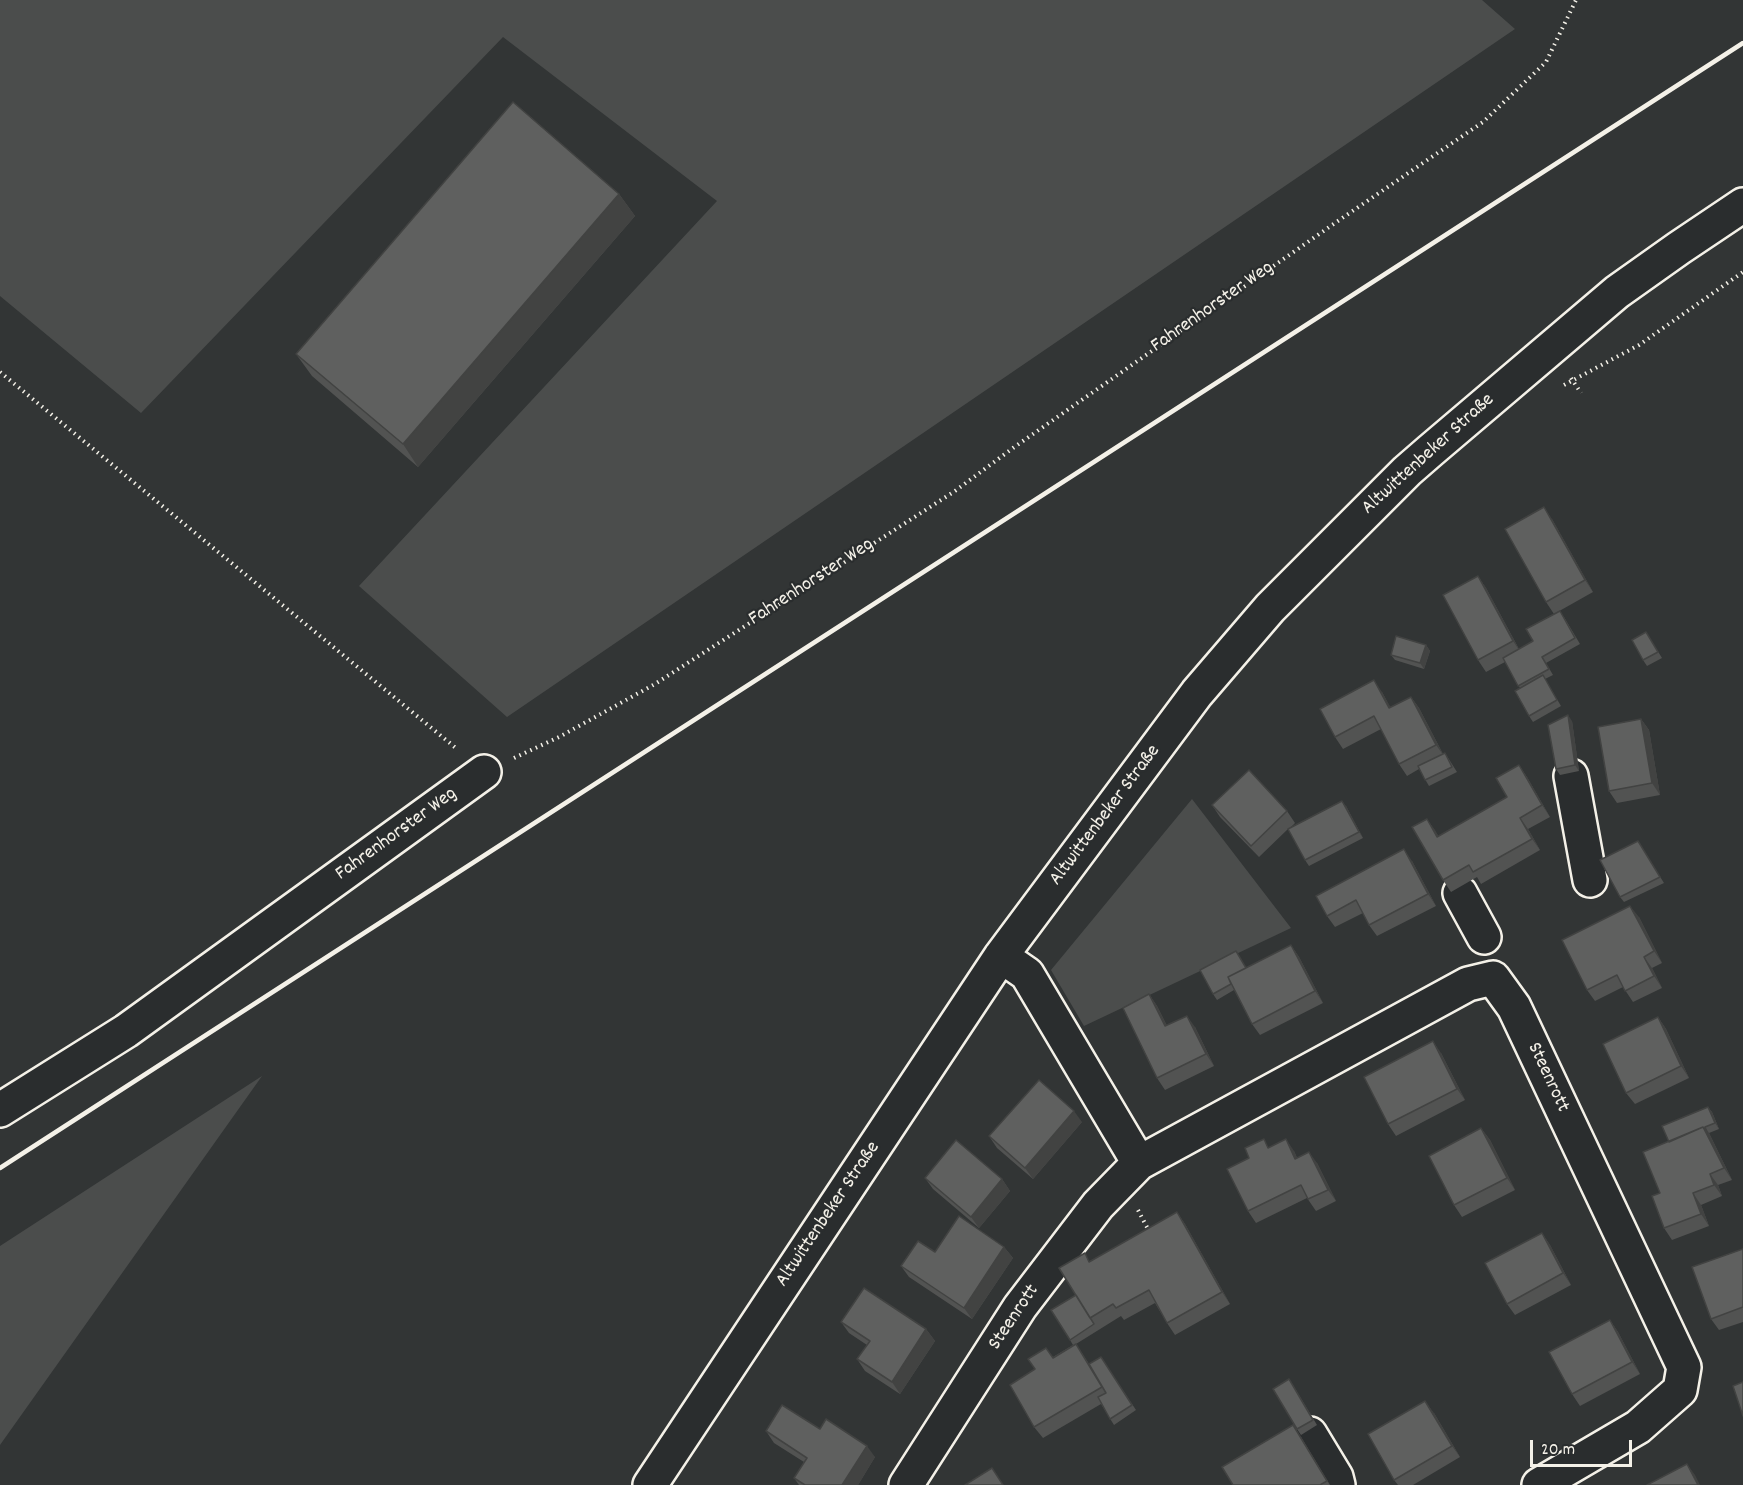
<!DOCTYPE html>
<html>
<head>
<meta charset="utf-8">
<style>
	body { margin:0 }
	#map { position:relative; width:1743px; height:1485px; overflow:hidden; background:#323535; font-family:Dekko,sans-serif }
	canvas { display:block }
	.scale { position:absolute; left:1530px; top:1440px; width:102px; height:27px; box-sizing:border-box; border:3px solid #f4f1e8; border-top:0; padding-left:8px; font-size:18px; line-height:21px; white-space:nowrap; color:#f4f1e8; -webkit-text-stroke:4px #2a2d2e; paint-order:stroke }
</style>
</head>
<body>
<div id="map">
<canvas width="1743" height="1485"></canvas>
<div class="scale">20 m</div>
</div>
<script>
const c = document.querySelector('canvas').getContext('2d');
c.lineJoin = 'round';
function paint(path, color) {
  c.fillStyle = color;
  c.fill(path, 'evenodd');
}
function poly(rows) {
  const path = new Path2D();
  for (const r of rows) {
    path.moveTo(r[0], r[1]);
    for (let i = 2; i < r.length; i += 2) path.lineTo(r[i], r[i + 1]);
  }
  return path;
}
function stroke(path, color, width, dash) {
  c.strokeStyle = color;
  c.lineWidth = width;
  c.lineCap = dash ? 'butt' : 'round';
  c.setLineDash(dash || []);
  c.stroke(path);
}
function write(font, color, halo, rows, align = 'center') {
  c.font = font + ' Dekko,sans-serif';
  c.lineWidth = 4.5;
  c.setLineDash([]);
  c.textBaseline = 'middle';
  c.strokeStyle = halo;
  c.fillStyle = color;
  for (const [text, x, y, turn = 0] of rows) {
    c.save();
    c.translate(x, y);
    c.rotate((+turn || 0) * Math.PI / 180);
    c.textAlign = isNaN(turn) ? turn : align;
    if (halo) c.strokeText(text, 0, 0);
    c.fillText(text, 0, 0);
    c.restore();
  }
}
paint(poly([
	[0,0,1482,0,1515,29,507,717,359,586,717,201,503,37,141,413,0,296],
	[1192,799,1291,928,1084,1026,1051,970],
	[262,1076,0,1445,0,1246]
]), '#4b4d4c');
const minor = poly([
	[1571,776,1590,880],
	[1460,893,1484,937],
	[1001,956,1027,974,1139,1163],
	[0,1110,126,1031,484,772],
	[1310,1434,1336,1477,1338,1485],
	[650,1485,1001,956,1197,693,1270,608,1407,471,1430,451,1617,292,1679,248,1743,205],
	[906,1485,1020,1307,1098,1205,1139,1163,1468,984,1493,978,1514,1007,1684,1367,1680,1390,1638,1427,1539,1485]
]);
stroke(minor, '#f4f1e8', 38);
stroke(poly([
	[0,372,457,749],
	[1571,378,1581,393],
	[1564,385,1639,345,1743,272],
	[514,758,559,737,655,684,955,491,1013,448,1335,223,1483,122,1546,62,1576,0],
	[1138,1210,1150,1233]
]), '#f4f1e8', 4, [1.5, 4.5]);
stroke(minor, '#2a2d2e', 33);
stroke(poly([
	[0,1168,1743,43]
]), '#f4f1e8', 4.5);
paint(poly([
	[619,194,635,216,418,467,312,376,296,354],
	[1552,519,1593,592,1554,614,1546,602],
	[1478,576,1486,588,1519,649,1533,641,1564,617,1580,644,1546,663,1553,675,1545,679,1561,706,1533,722,1529,716,1520,688,1505,662,1486,672,1478,660],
	[1646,632,1662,658,1647,666,1643,660],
	[1426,645,1430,651,1424,669,1395,660,1391,655],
	[1382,692,1390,707,1411,697,1419,708,1443,754,1445,753,1457,772,1429,786,1419,769,1407,776,1399,764,1381,729,1343,749,1335,737],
	[1641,719,1649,730,1660,795,1617,803,1609,791],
	[1572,721,1579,771,1560,775,1556,769],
	[1519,765,1527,777,1550,817,1528,829,1540,850,1481,884,1477,877,1451,892,1443,880,1427,819,1439,837,1507,797],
	[1212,805,1287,811,1295,823,1290,828,1346,806,1363,838,1309,866,1305,860,1288,829,1259,857,1220,817],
	[1638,841,1664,883,1624,902,1620,897],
	[1412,861,1436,906,1377,936,1369,925,1363,913,1335,927,1327,916],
	[1639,917,1662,963,1652,968,1662,988,1633,1002,1623,987,1595,1001,1587,990],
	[1291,945,1299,957,1323,1003,1260,1035,1252,1024,1234,990,1217,1000,1213,994,1236,951,1246,968],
	[1149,994,1157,1006,1167,1026,1195,1027,1214,1066,1165,1090,1157,1078],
	[1658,1017,1666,1029,1689,1078,1635,1104,1626,1093],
	[1441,1053,1465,1100,1396,1136,1388,1124],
	[1708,1107,1712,1112,1719,1129,1709,1133,1732,1180,1718,1185,1722,1196,1701,1205,1709,1226,1672,1240,1664,1228,1660,1193,1669,1142],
	[1082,1122,1033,1179,997,1148,989,1136],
	[1481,1128,1490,1140,1515,1190,1462,1217,1454,1205],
	[1270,1147,1294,1151,1297,1158,1317,1163,1336,1201,1316,1211,1307,1198,1256,1223,1248,1211],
	[925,1178,1002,1179,1010,1191,979,1228,933,1189],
	[1177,1212,1185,1224,1230,1304,1175,1335,1167,1323,1155,1303,1124,1320,1121,1316,1076,1344,1089,1364,1101,1357,1136,1410,1114,1425,1101,1404,1043,1438,1034,1427,1035,1369,1046,1348,1053,1357,1073,1345,1070,1340,1076,1295,1090,1261],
	[1542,1233,1550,1245,1571,1285,1515,1315,1507,1304],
	[1004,1247,1013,1258,972,1319,909,1277,901,1266,935,1252],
	[1743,1249,1743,1322,1719,1330,1711,1319],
	[1610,1320,1618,1332,1640,1374,1580,1406,1572,1394],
	[841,1322,926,1329,935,1341,900,1394,865,1371,857,1359,867,1345,849,1333],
	[1293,1385,1317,1425,1301,1435,1297,1429],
	[1434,1413,1460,1457,1413,1485,1398,1485,1394,1480],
	[820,1429,875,1457,858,1485,799,1485,794,1478,804,1462,774,1443,766,1431],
	[1301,1437,1330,1485,1233,1485]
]), '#525352');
paint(poly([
	[619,194,635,216,418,467,403,444],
	[1544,507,1552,519,1593,592,1585,580],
	[1478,576,1486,588,1521,653,1513,641],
	[1426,645,1430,651,1424,669,1420,663],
	[1374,680,1382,692,1397,719,1389,708],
	[1411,697,1419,708,1444,756,1436,745],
	[1568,715,1572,721,1579,771,1575,765],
	[1641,719,1649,730,1660,795,1652,783],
	[1519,765,1527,777,1550,817,1542,805],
	[1342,801,1346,806,1363,838,1359,832],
	[1520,818,1528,829,1540,850,1532,839],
	[1427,819,1435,830,1445,849,1437,837],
	[1404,849,1412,861,1436,906,1428,894],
	[1630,906,1639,917,1662,963,1654,951],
	[1291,945,1299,957,1323,1003,1315,991],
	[1644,957,1652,968,1662,988,1654,976],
	[1149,994,1157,1006,1173,1038,1165,1026],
	[1187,1016,1195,1027,1214,1066,1206,1054],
	[1658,1017,1666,1029,1689,1078,1681,1066],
	[1433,1041,1441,1053,1465,1100,1457,1089],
	[1708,1107,1712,1112,1719,1129,1715,1123],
	[1074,1111,1082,1122,1033,1179,1025,1168],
	[1703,1127,1705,1127,1709,1133,1732,1180,1724,1168],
	[1481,1128,1490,1140,1515,1190,1507,1178],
	[1286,1139,1294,1151,1303,1170,1295,1159],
	[1309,1152,1317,1163,1336,1201,1328,1190],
	[1710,1174,1718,1185,1722,1196,1714,1185],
	[1002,1179,1010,1191,979,1228,971,1217],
	[1693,1193,1701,1205,1709,1226,1701,1214],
	[1177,1212,1185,1224,1230,1304,1222,1292],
	[1542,1233,1550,1245,1571,1285,1563,1273],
	[1004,1247,1013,1258,972,1319,964,1308],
	[1610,1320,1618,1332,1640,1374,1632,1362],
	[926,1329,935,1341,900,1394,892,1382],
	[1425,1401,1434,1413,1460,1457,1452,1446],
	[1293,1425,1301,1437,1330,1485,1327,1481],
	[867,1446,875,1457,858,1485,842,1485],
	[1687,1464,1695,1475,1700,1485,1698,1485]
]), '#424342');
const building = poly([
	[513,102,619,194,403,444,296,354,513,102],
	[1544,507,1585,580,1546,602,1505,529,1544,507],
	[1478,576,1513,641,1478,660,1443,595,1478,576],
	[1560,611,1575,638,1542,657,1549,669,1518,686,1503,658,1533,641,1526,629,1560,611],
	[1646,632,1658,652,1643,660,1632,640,1646,632],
	[1396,636,1426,645,1420,663,1391,655,1396,636],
	[1543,675,1557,700,1529,716,1515,691,1543,675],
	[1374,680,1389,708,1411,697,1436,745,1399,764,1374,716,1335,737,1320,709,1374,680],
	[1568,715,1575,765,1556,769,1548,725,1568,715],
	[1641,719,1652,783,1609,791,1598,727,1641,719],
	[1445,753,1452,767,1425,780,1418,766,1445,753],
	[1519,765,1542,805,1520,818,1532,839,1473,872,1469,865,1443,880,1412,827,1427,819,1437,837,1507,797,1496,778,1519,765],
	[1249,770,1287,811,1251,846,1212,805,1249,770],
	[1342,801,1359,832,1305,860,1288,829,1342,801],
	[1638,841,1660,877,1620,897,1600,860,1638,841],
	[1404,849,1428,894,1369,925,1356,900,1327,916,1316,896,1404,849],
	[1630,906,1654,951,1644,957,1654,976,1625,991,1617,975,1587,990,1562,940,1630,906],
	[1291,945,1315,991,1252,1024,1228,977,1291,945],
	[1236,951,1246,968,1228,977,1231,984,1213,994,1200,970,1236,951],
	[1149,994,1165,1026,1187,1016,1206,1054,1157,1078,1123,1008,1149,994],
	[1658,1017,1681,1066,1626,1093,1603,1044,1658,1017],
	[1433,1041,1457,1089,1388,1124,1364,1077,1433,1041],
	[1039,1080,1074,1111,1025,1168,989,1136,1039,1080],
	[1708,1107,1715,1123,1705,1127,1707,1133,1703,1127,1669,1142,1662,1126,1708,1107],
	[1703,1127,1724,1168,1710,1174,1714,1185,1693,1193,1701,1214,1664,1228,1652,1196,1660,1193,1643,1152,1703,1127],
	[1481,1128,1507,1178,1454,1205,1429,1156,1481,1128],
	[1264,1139,1268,1148,1286,1139,1295,1159,1309,1152,1328,1190,1308,1199,1301,1185,1248,1211,1227,1169,1249,1158,1245,1148,1264,1139],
	[956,1140,1002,1179,971,1217,925,1178,956,1140],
	[1177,1212,1222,1292,1167,1323,1149,1290,1116,1308,1113,1304,1090,1318,1059,1268,1085,1253,1089,1262,1177,1212],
	[959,1216,1004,1247,964,1308,901,1266,918,1241,935,1252,959,1216],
	[1542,1233,1563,1273,1507,1304,1485,1263,1542,1233],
	[1743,1249,1743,1307,1711,1319,1692,1267,1743,1249],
	[864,1288,926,1329,892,1382,857,1359,870,1341,841,1322,864,1288],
	[1076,1295,1094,1324,1070,1340,1051,1310,1076,1295],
	[1610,1320,1632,1362,1572,1394,1549,1352,1610,1320],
	[1076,1344,1102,1387,1034,1427,1010,1385,1035,1369,1028,1359,1046,1348,1053,1358,1076,1344],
	[1101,1357,1132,1405,1110,1419,1098,1397,1106,1393,1089,1364,1101,1357],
	[1289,1379,1313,1420,1297,1429,1273,1389,1289,1379],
	[1743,1382,1743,1416,1733,1386,1743,1382],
	[1425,1401,1452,1446,1394,1480,1368,1434,1425,1401],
	[782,1405,820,1429,826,1419,867,1446,842,1485,805,1485,794,1478,807,1458,766,1431,782,1405],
	[1293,1425,1327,1481,1320,1485,1233,1485,1222,1467,1293,1425],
	[1687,1464,1698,1485,1647,1485,1687,1464],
	[992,1468,1003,1485,965,1485,992,1468]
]);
paint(building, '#5f605f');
stroke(building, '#424342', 1.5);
write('20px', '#f4f1e8', '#2a2d2e', [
	["Fahrenhorster Weg",1213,308,-35],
	["Altwittenbeker Straße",1429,455,-42],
	["Fahrenhorster Weg",812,583,-33],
	["Altwittenbeker Straße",1106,816,-53],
	["Fahrenhorster Weg",397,835,-36],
	["Steenrott",1547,1078,65],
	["Altwittenbeker Straße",829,1215,-56],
	["Steenrott",1015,1318,-56]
]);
</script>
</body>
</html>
